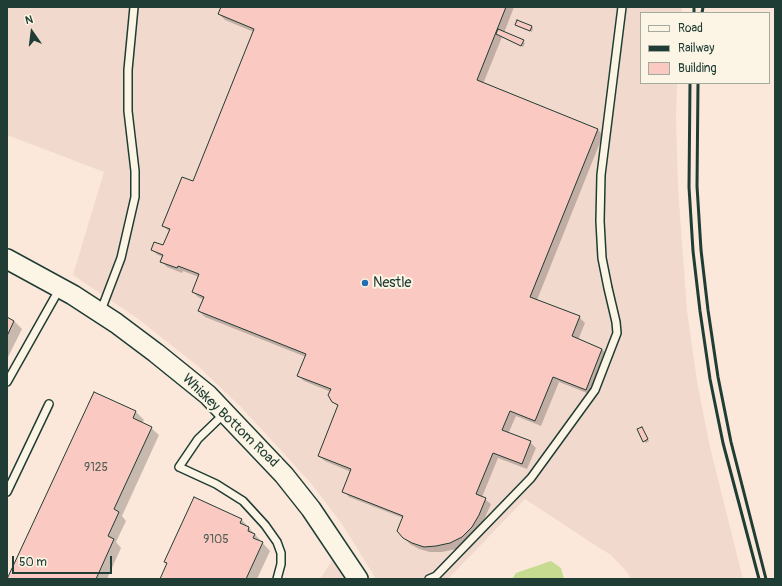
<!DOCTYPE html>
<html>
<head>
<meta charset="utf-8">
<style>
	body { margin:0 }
	#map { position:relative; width:782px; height:586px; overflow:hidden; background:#fbe8da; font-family:Pangolin,sans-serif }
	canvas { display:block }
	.frame { position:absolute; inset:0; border:8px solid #1f3d34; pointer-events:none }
	.legend { position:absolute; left:640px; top:12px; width:130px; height:72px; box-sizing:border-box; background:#fcf5e5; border:1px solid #a4ab9e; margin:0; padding:5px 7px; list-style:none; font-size:12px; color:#1f3d34 }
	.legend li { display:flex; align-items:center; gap:8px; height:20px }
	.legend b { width:20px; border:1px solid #a4ab9e }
	.north { position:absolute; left:12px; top:12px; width:40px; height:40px; -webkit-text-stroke:3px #fcf5e5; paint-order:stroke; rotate:346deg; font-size:11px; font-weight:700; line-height:16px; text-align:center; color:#1f3d34 }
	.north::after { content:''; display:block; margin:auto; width:14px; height:18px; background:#1f3d34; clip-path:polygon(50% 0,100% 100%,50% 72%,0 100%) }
	.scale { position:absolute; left:12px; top:556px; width:100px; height:18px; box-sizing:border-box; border:2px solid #1f3d34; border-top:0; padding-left:5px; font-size:12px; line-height:14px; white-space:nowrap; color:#1f3d34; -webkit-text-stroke:3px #fcf5e5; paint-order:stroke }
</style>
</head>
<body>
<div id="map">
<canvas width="782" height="586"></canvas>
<div class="frame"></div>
<ul class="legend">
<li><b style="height:5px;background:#fcf5e5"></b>Road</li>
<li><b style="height:5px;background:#1f3d34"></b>Railway</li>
<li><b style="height:11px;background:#facac2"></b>Building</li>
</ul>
<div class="north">N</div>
<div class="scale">50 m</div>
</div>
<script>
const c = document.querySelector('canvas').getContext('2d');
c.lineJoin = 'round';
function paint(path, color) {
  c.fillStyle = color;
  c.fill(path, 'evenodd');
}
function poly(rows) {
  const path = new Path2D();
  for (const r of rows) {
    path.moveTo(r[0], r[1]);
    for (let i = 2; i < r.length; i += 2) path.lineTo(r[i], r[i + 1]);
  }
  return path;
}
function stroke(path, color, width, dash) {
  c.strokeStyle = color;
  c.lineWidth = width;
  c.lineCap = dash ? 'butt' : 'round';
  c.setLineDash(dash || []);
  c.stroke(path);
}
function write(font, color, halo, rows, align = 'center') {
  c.font = font + ' Pangolin,sans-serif';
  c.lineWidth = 4;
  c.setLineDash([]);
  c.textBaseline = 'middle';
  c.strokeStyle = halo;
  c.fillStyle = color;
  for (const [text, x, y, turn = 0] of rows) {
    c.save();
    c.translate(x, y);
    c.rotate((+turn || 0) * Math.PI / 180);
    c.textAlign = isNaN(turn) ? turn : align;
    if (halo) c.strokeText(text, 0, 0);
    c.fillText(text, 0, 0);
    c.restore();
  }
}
paint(poly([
	[7,7,682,7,682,13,641,13,641,83,677,83,676,118,678,187,687,311,697,381,710,447,743,579,631,579,627,572,611,555,598,547,525,499,448,579,376,579,342,524,310,482,242,408,199,367,137,318,73,275,104,172,7,135],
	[339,550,356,579,320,579]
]), '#f2d9cd');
paint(poly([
	[551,561,561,568,564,579,512,579,516,573]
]), '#c6db90');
paint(poly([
	[222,7,514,7,504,33,525,43,523,47,502,37,483,84,597,129,603,135,537,300,579,317,585,323,578,340,602,349,607,355,592,395,559,382,541,426,516,416,508,434,530,442,536,448,527,469,498,458,482,497,491,504,478,533,468,543,456,549,442,552,430,552,419,549,410,544,398,531,403,518,349,497,344,491,351,472,325,461,319,456,339,407,333,402,331,392,304,381,298,376,306,357,205,317,199,311,204,300,198,297,193,292,199,277,183,271,182,273,167,267,161,261,163,257,158,255,152,250,164,247,170,232,163,226,194,182,254,32,225,20,219,14],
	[518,21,532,27,533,28,532,32,518,26,516,25],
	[7,318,14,321,22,329,7,359],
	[94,393,136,412,144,420,142,423,151,428,159,435,122,516,126,521,116,542,121,548,107,579,8,579],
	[643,430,649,441,646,443,644,441],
	[194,498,242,520,270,551,257,579,161,579,168,564,165,562]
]), '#0003');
const building = poly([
	[221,7,506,7,477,80,598,129,530,297,580,316,572,336,602,349,586,390,553,377,535,421,510,411,502,430,531,441,522,464,493,453,476,494,486,498,479,515,472,527,462,537,450,543,436,546,424,547,412,543,403,538,397,531,403,516,342,492,351,469,318,456,338,405,332,402,328,395,331,389,297,376,306,354,198,311,204,297,192,292,199,274,178,266,177,268,160,262,163,255,151,250,154,242,163,245,170,229,162,226,182,177,193,181,254,29,218,14,221,7],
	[517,20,532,26,530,31,515,25,517,20],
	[498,29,524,40,521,46,496,34,498,29],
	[7,317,14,321,7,336,7,317],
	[94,392,136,411,133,418,152,427,114,509,119,512,108,536,114,539,96,579,7,579,94,392],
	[642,427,648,439,643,442,637,429,642,427],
	[194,497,242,519,240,523,249,527,248,531,255,534,253,538,263,542,246,579,160,579,167,563,164,562,194,497]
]);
paint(building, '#facac2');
stroke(building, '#1f3d34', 1);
const lane = poly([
	[100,313,121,258,135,197,135,171,128,111,128,70,134,7],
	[7,382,60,288],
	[225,413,198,439,179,467,216,484,243,501,265,525,277,542,281,553,281,564,277,579],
	[7,492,49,404],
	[429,579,436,576,531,478,595,390,617,333,616,322,608,288,602,258,600,221,601,175,622,7]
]);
const secondary = poly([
	[7,259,73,295,116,323,156,353,208,395,284,475,311,509,358,579]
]);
stroke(lane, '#1f3d34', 10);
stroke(secondary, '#1f3d34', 22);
stroke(lane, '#fcf5e5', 7);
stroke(secondary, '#fcf5e5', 19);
stroke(poly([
	[694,13,694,7],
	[702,13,703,7],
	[690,83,689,187,693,251,700,311,710,379,723,443,759,579],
	[698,83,697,186,701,250,708,310,718,377,731,442,766,579]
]), '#1f3d34', 3);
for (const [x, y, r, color] of [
	[365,283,4,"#1f6fb2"]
]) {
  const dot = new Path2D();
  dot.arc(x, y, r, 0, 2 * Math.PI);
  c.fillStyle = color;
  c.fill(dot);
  stroke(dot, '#fcf5e5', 1.5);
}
write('12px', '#566058', null, [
	["9125",96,468],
	["9105",216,540]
]);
write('14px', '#1f3d34', '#fcf5e5', [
	["Nestle",373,283]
], 'left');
write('14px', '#1f3d34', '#fcf5e5', [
	["Whiskey Bottom Road",230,421,44]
]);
</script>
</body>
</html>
